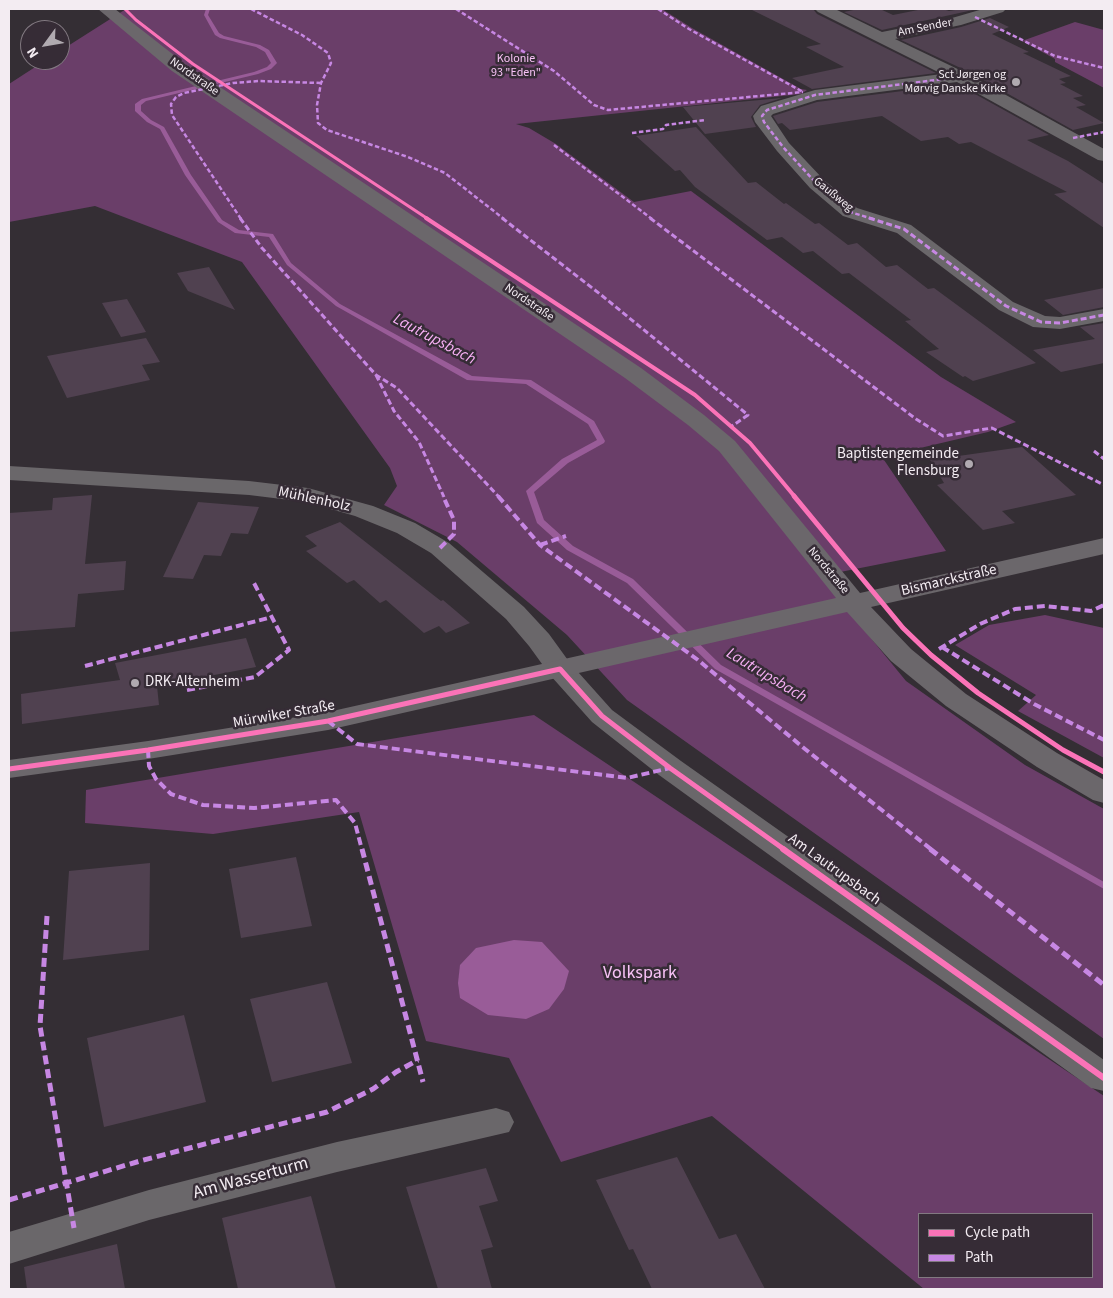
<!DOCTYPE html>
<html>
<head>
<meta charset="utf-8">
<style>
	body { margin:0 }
	#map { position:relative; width:1113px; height:1298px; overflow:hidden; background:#342e34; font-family:"Source Sans 3",sans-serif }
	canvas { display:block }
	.frame { position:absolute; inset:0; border:10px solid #f3ecf2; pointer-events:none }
	.legend { position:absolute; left:918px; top:1213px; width:175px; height:65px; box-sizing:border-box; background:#362c36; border:1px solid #827981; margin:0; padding:6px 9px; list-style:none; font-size:15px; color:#f3ecf2 }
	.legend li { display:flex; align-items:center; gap:10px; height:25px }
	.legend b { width:25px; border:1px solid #827981 }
	.north { position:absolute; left:20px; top:20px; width:50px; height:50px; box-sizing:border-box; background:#362c36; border:1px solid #827981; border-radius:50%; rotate:238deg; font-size:14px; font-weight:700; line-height:20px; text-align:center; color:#f3ecf2 }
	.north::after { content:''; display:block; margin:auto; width:18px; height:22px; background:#b0aab0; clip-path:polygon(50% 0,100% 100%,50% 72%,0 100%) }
</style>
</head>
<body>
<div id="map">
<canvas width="1113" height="1298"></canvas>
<div class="frame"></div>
<ul class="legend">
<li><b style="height:6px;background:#fb73b8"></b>Cycle path</li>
<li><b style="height:6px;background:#c787e3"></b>Path</li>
</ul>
<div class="north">N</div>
</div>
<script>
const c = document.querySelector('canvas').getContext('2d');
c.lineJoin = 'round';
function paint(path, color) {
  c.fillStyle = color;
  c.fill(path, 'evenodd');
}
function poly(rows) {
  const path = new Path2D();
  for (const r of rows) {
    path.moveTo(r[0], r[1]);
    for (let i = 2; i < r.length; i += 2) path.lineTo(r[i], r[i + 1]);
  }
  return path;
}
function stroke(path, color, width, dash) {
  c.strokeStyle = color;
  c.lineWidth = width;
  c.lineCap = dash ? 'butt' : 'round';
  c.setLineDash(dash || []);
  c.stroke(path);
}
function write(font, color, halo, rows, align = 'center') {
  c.font = font + ' "Source Sans 3",sans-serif';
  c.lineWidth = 5;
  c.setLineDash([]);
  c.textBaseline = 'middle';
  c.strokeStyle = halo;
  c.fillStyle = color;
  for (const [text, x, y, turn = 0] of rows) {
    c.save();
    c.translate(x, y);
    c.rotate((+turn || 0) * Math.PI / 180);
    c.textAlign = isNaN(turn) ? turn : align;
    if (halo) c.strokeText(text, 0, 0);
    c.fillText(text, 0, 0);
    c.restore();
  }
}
paint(poly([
	[126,9,662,9,692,28,801,89,807,90,801,94,516,124,529,128,556,144,634,202,691,191,941,377,1016,422,988,432,882,457,946,551,820,576,906,681,1025,765,1104,809,1104,1039,627,700,567,635,457,542,384,505,397,486,390,468,242,262,95,206,9,222,9,84,46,60,60,60,60,51],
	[1075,22,1104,30,1104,88,1055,62,1055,59,1022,41],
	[1045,615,1104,628,1104,758,1018,711,1036,695,955,645,989,625],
	[534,715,1104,1096,1104,1289,924,1289,712,1116,561,1162,509,1058,426,1041,359,812,213,834,85,823,86,790],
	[919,1214,1092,1214,1092,1277,919,1277]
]), '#6a3e69');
paint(poly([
	[514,940,542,942,569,971,564,989,549,1009,526,1019,488,1015,460,998,458,983,460,965,476,948]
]), '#995c98');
paint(poly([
	[206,9,210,9,208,15,219,33,224,36,260,45,269,50,277,63,271,69,258,74,146,101,141,105,141,111,151,120,164,127,191,175,222,220,239,230,273,234,291,263,340,304,472,376,531,380,594,421,605,441,604,443,568,463,534,492,544,520,573,546,633,579,721,665,1104,882,1104,889,715,669,627,583,567,550,537,523,526,491,562,459,597,440,588,424,526,384,467,380,336,306,287,265,269,237,235,233,218,222,185,175,160,129,147,122,135,111,135,104,142,99,254,72,267,67,271,63,265,52,256,47,220,38,215,35,204,15,206,9]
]), '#995c98');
paint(poly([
	[750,9,813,9,817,14,936,73,812,89,792,78,844,67,806,47,821,44],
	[858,9,880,9,893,15,923,9,943,9,949,11,961,9,973,10,882,30,844,12],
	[990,18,1009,27,992,34,1029,52,1023,53,1071,76,1059,79,1066,83,1060,84,1083,96,1073,98,1086,105,1076,107,1104,123,1073,130,967,71,901,40,961,27],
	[957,84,1049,135,1027,140,1068,161,1104,184,1104,228,1054,194,1067,192,971,142,959,144,948,137,921,141,882,116,790,130,782,123,778,124,773,116,817,102],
	[782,98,760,105,751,117,756,127,705,134,683,107],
	[696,127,748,183,756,182,784,204,786,203,815,224,819,223,848,245,857,243,886,267,897,265,928,289,934,288,1036,363,973,381,965,376,963,377,926,352,939,349,905,321,911,320,849,273,842,274,813,251,803,253,782,237,767,240,695,187,680,170,675,171,636,136],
	[209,267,235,310,188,291,177,273],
	[1104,288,1104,307,1063,315,1044,300],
	[127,299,146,332,121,337,102,303],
	[1104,323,1104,363,1061,372,1033,350,1095,339,1080,327],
	[146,338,160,362,142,365,150,380,67,398,47,356],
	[1022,447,1076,495,1002,511,1015,523,983,530,937,485,944,483,930,460],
	[92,495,85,564,126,561,124,590,78,594,75,627,9,632,9,513,52,510,53,498],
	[198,502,259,507,248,534,231,533,221,556,204,555,193,579,163,577],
	[340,522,441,601,443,600,470,623,446,633,439,626,424,633,386,600,380,603,354,580,347,583,306,551,317,546,305,536],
	[246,638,256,667,157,686,159,705,22,724,21,694,120,680,115,663],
	[296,857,312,926,241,938,229,869],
	[150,863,149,950,63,960,69,871],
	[327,982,352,1063,272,1082,250,999],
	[184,1015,206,1102,104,1127,87,1038],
	[677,1157,719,1239,736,1234,765,1289,652,1289,633,1249,629,1250,596,1180],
	[486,1168,498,1201,479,1206,493,1247,481,1250,492,1289,438,1289,406,1187],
	[311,1196,336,1289,238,1289,222,1218],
	[117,1244,125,1289,27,1289,24,1267]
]), '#504150');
paint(poly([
	[815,9,835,9,882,32,952,18,983,9,1006,9,1003,12,961,25,895,39,966,73,1104,149,1104,161,1098,160,957,82,817,100,773,114,771,116,789,143,824,180,857,208,911,225,1013,302,1045,316,1060,317,1104,309,1104,321,1060,329,1033,327,999,310,897,233,843,216,810,188,777,151,755,122,753,116,761,106,815,90,942,74,818,12,815,9],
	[9,466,249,481,308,488,373,506,415,523,449,543,524,607,549,634,570,663,612,710,681,761,1104,1060,1104,1091,1091,1088,659,775,592,722,550,675,529,646,506,619,431,553,397,533,355,516,306,502,249,495,9,480,9,466],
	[496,1108,509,1112,514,1122,509,1132,337,1172,149,1220,9,1264,9,1232,149,1190,337,1142,496,1108]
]), '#6a676a');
paint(poly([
	[98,9,115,9,184,63,641,368,704,415,735,441,860,593,1104,538,1104,554,871,607,911,649,966,694,1057,753,1104,780,1104,803,1093,800,1037,767,946,706,891,661,847,612,328,730,148,759,9,778,9,760,148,741,328,712,836,598,719,451,688,425,625,378,172,71,98,9]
]), '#6b676b');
stroke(poly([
	[251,9,302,35,328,53,331,63,321,83,317,105,318,123,327,130,408,157,445,173,504,219],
	[456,9,554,71,594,105,608,110,803,92],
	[658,9,689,29,803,92],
	[975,17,1055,56,1104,68],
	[632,133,663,129,666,125,705,120],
	[1073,138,1104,132],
	[554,145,652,219],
	[241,219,172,115,171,104,176,97,184,93,233,83,259,81,321,83],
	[873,219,850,212,817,184,783,147,764,122,762,116,767,110,815,95,960,77]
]), '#c787e3', 2.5, [4.5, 2.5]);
stroke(poly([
	[240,218,262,248,376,375,397,388,499,497],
	[502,218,600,294,748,415,732,426],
	[650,218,916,419,943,436,992,428,1104,485],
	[869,218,904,229,1006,306,1041,322,1060,323,1104,315],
	[376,375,394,411,419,442,444,497],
	[1094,451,1104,459]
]), '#c787e3', 3, [6, 3]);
stroke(poly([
	[498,496,540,545,698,660,805,749,932,850],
	[540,545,566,536],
	[440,548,454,534,454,520,443,496],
	[942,647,1034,704,1104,740],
	[939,649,980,624,1015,609,1045,606,1091,611,1104,605],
	[85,666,272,617],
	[187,690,255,677,289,650,254,583],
	[328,721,357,744,627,778,670,768],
	[148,750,149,766,156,779,171,794,203,805,254,808,336,800,355,823,362,850]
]), '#c787e3', 4, [8, 4]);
stroke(poly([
	[362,849,423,1082],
	[930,849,1104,985],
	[47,916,40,1026,74,1228],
	[9,1200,140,1161,327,1112,373,1089,396,1072,418,1060]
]), '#c787e3', 5, [9, 5]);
stroke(poly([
	[125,9,136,20,193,64,428,219]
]), '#fb73b8', 3);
stroke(poly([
	[426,218,695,395,750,443,795,497]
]), '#fb73b8', 4);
stroke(poly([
	[794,496,903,628,931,655,978,693,1063,750,1104,772],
	[9,769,148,750,328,721,560,669,602,716,670,768,785,850]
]), '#fb73b8', 5);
stroke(poly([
	[783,849,1104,1078]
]), '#fb73b8', 6);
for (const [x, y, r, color] of [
	[1016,82,5,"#b0aab0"],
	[969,464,5,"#b0aab0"],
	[135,683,5,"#b0aab0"]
]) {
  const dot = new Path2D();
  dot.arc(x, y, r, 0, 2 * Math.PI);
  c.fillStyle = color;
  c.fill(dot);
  stroke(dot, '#362c36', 2);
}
write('12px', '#f3ecf2', '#362c36', [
	["Am Sender",925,28,-11],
	["Nordstraße",194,77,35],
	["Gaußweg",833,195,39],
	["Nordstraße",529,303,34],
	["Nordstraße",828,571,50]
]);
write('12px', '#f8c2f6', '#362c36', [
	["Kolonie",516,59],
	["93 \"Eden\"",516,73]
]);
write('12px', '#f3ecf2', '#362c36', [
	["Sct Jørgen og",1006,75],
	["Mørvig Danske Kirke",1006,89]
], 'right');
write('15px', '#f3ecf2', '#362c36', [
	["Baptistengemeinde",959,455],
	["Flensburg",959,472],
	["DRK-Altenheim",145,683,"left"]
], 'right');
write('15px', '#f3ecf2', '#362c36', [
	["Mühlenholz",314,500,12],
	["Bismarckstraße",949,581,-13],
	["Mürwiker Straße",284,715,-10],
	["Am Lautrupsbach",834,870,36]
]);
write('italic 16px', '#f8b0f6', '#362c36', [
	["Lautrupsbach",434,340,28],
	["Lautrupsbach",766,676,31]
]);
write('18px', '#f8c2f6', '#362c36', [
	["Volkspark",640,974]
]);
write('18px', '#f3ecf2', '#362c36', [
	["Am Wasserturm",251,1179,-15]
]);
</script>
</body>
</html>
